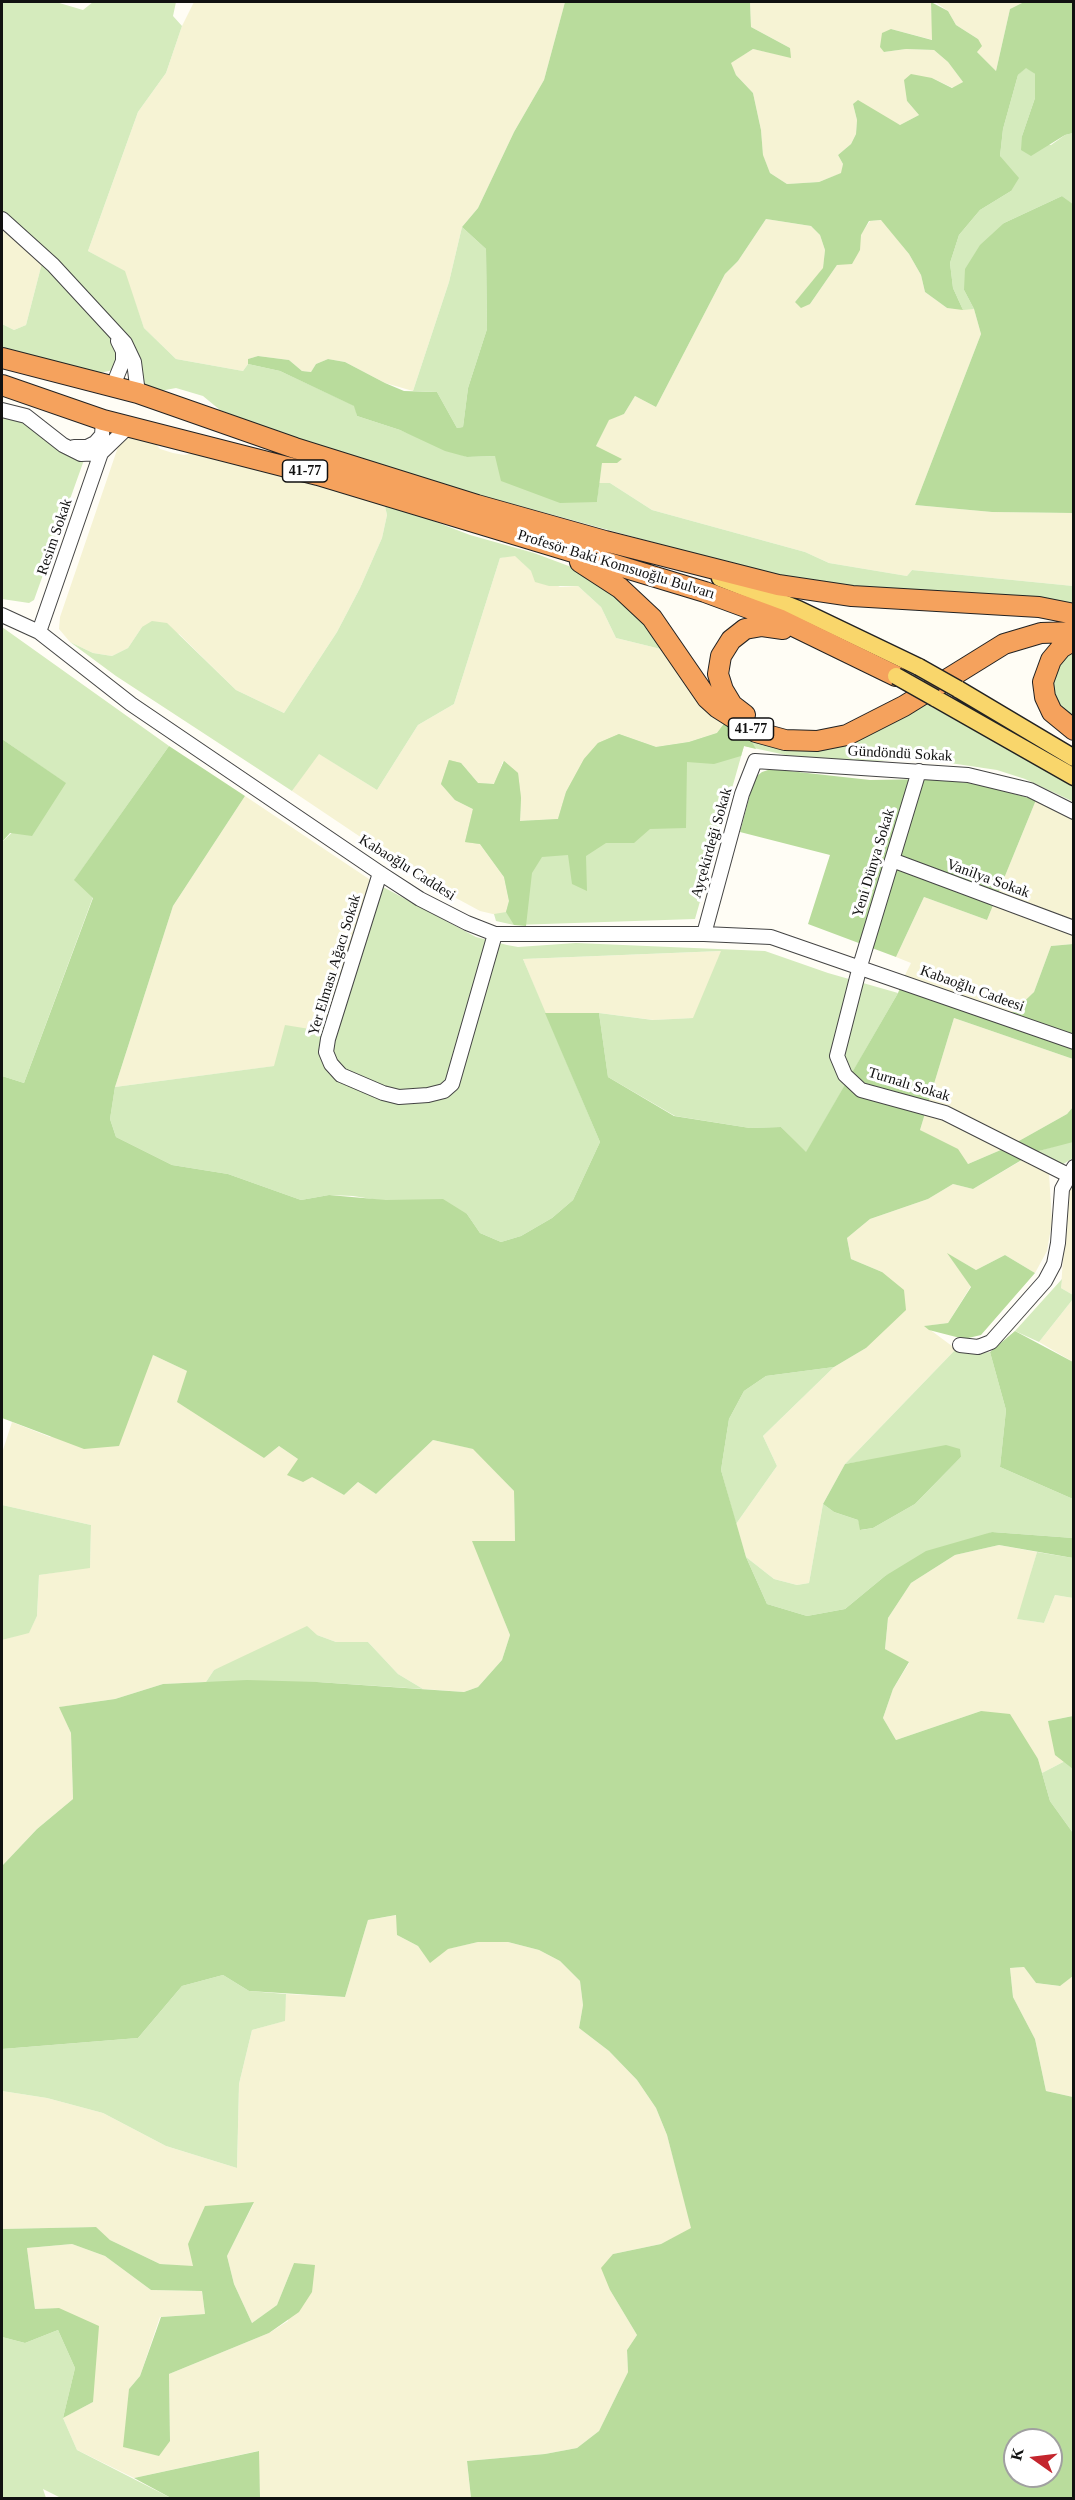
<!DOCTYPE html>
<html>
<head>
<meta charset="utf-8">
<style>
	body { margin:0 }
	#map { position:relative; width:1075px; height:2500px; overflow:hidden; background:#fffdf5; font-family:Georgia,serif }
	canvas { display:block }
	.frame { position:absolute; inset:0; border:3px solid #111; pointer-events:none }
	.north { position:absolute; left:1003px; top:2428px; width:60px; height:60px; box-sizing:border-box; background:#fff; border:2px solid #a0a0a0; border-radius:50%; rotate:284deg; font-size:16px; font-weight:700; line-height:24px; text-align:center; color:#111 }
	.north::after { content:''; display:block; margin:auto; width:21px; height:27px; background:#c4262e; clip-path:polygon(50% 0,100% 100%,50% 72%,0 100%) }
</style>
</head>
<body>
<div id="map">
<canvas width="1075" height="2500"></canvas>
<div class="frame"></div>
<div class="north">K</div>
</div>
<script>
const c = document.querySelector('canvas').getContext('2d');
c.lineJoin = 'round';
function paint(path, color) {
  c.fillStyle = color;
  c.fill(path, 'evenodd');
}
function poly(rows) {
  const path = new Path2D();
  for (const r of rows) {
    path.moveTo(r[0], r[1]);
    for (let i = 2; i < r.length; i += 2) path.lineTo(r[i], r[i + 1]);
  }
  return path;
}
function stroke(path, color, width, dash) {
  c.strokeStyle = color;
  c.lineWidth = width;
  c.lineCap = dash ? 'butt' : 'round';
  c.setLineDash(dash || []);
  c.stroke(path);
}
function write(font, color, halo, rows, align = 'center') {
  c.font = font + ' Georgia,serif';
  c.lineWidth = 6;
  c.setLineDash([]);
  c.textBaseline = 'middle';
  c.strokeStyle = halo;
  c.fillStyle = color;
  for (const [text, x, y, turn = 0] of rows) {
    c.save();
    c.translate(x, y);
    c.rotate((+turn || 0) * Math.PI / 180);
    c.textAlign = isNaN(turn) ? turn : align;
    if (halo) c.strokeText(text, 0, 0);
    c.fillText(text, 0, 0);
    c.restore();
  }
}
paint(poly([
	[194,2,565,2,544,80,514,132,478,208,462,227,449,282,413,391,385,383,345,362,328,359,316,364,311,372,302,371,289,360,258,356,248,359,248,364,243,371,176,359,144,328,124,271,88,251,138,112,166,73,182,26],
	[750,2,931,2,933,40,891,29,884,52,906,49,934,50,948,62,963,82,953,88,932,78,907,101,919,115,900,125,853,104,857,120,856,134,851,144,838,155,843,164,842,173,819,182,787,184,770,173,763,156,761,130,753,93,736,75,730,63,753,49,790,57,790,48,751,27],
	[935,2,1024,2,1010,9,996,71,976,51,978,39,956,25,948,11],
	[766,219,811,226,820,235,825,250,823,269,795,302,810,304,837,265,860,250,860,235,870,221,882,220,909,254,921,275,925,292,947,308,974,309,981,334,915,505,992,512,1073,513,1073,586,912,570,907,576,829,563,805,552,652,510,610,483,599,483,602,463,617,463,596,446,609,419,624,414,635,396,656,407,725,274,738,261],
	[2,226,42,263,26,325,14,330,2,324],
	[127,435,150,438,160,449,173,453,184,455,193,453,384,502,387,515,382,538,360,588,337,632,284,713,236,690,179,634,142,627,128,648,112,656,93,653,70,642,59,629,60,617,118,447],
	[515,555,531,571,560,587,578,586,601,607,616,638,669,651,726,721,717,733,689,742,656,747,619,734,566,792,559,819,520,821,521,798,503,761,495,784,478,783,461,763,455,800,473,809,480,844,504,877,509,901,506,912,497,915,480,911,432,885,292,791,318,753,377,790,418,725,454,704,500,558],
	[245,796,372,881,322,1031,275,1066,115,1087,173,906],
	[1036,800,1073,818,1073,944,1051,946,1034,992,1013,1012,993,1015,959,1005,905,975,911,963,896,957,924,897,987,920],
	[722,951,694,1018,654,1020,599,1013,545,1013,523,959],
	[954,1018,1073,1059,1073,1107,1067,1114,1010,1146,968,1164,920,1130],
	[1029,1156,1049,1173,1052,1222,1047,1251,1035,1273,1005,1255,976,1270,948,1254,971,1286,948,1323,925,1326,956,1349,845,1464,823,1504,809,1583,797,1585,774,1579,746,1557,736,1524,777,1466,763,1436,834,1367,866,1348,882,1272,851,1259,847,1238,870,1219,928,1199,953,1184,973,1189],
	[1068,1186,1073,1186,1073,1295,1061,1288],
	[1073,1299,1073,1362,1039,1342],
	[153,1355,187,1371,264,1458,279,1446,298,1459,312,1477,344,1495,358,1482,376,1494,433,1440,474,1449,514,1491,515,1541,473,1541,510,1635,502,1660,478,1687,464,1692,423,1689,398,1674,368,1642,336,1642,317,1635,214,1670,206,1682,163,1684,115,1699,60,1707,71,1733,73,1799,37,1829,2,1866,2,1640,29,1632,37,1616,39,1575,90,1567,91,1525,2,1505,2,1453,12,1422,50,1437],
	[999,1545,1037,1552,1018,1619,1044,1623,1055,1595,1073,1598,1073,1716,1048,1721,1067,1760,1042,1773,1038,1759,981,1711,896,1740,883,1718,893,1689,909,1663,885,1649,888,1618,911,1583,955,1555],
	[397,1915,397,1935,418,1946,430,1962,447,1949,478,1942,508,1942,539,1950,560,1961,580,1981,583,2005,579,2028,609,2051,637,2080,656,2108,667,2135,692,2229,661,2244,613,2254,610,2290,637,2335,627,2350,628,2372,599,2431,577,2448,545,2454,467,2461,471,2498,266,2498,260,2497,258,2451,134,2478,77,2450,63,2418,93,2402,59,2308,35,2309,27,2248,72,2244,105,2256,151,2290,202,2291,205,2314,160,2317,140,2376,129,2389,170,2441,169,2374,269,2333,288,2321,294,2263,277,2305,252,2323,234,2284,227,2256,254,2203,194,2267,160,2264,110,2240,95,2227,2,2229,2,2091,47,2098,103,2113,166,2146,237,2168,239,2084,252,2030,284,2021,286,1994,345,1997,368,1920],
	[1024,1967,1036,1983,1059,1986,1073,1976,1073,2097,1046,2091,1035,2039,1013,1997,1010,1968]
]), '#f6f3d4');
paint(poly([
	[2,2,56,2,83,10,93,2,176,2,173,16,182,26,166,73,138,112,88,251,125,271,144,328,176,359,243,371,248,364,280,371,355,406,357,416,400,430,467,457,495,456,597,502,599,483,610,483,652,510,805,552,829,563,907,576,912,570,1073,586,1073,606,799,582,458,489,294,439,220,410,203,396,176,388,160,391,152,388,145,384,139,374,130,338,55,258,2,211],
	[1026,67,1035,74,1035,98,1022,136,1051,145,1065,135,1073,133,1073,205,1062,196,1004,223,964,290,974,309,963,310,953,288,950,263,959,235,980,210,1011,191,1000,156,1003,129,1018,75],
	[462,227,486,249,487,329,468,388,463,427,457,428,437,392,413,391,449,282],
	[42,263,115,340,119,354,113,370,100,373,2,347,2,324,14,330,26,325],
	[2,414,13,415,63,453,84,460,34,600,29,603,2,599],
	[384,502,470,535,534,553,582,571,627,601,669,651,616,638,601,607,578,586,549,586,535,582,531,571,515,556,500,558,454,704,418,725,377,790,319,754,292,791,116,676,70,642,93,653,112,656,128,648,142,627,152,621,167,623,236,690,284,713,337,632,360,588,382,538,387,515],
	[2,627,169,746,75,879,93,897,24,1083,2,1076,2,842,65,783,2,739],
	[1073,646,1073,719,1053,701,1050,673],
	[923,702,1073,786,1074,802,1025,779,997,770,923,759,869,761,800,758,744,746,695,919,514,925,496,921,494,914,506,912,509,901,504,877,480,844,465,842,473,809,455,800,441,784,449,760,461,763,478,783,494,784,504,761,518,773,521,798,520,821,558,819,566,792,584,759,598,743,619,734,656,747,689,742,717,733,726,721,800,747],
	[372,881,476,937,507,945,518,947,576,943,765,951,828,973,898,993,806,1153,781,1127,750,1128,675,1116,608,1077,599,1013,653,1020,693,1018,721,951,523,959,600,1142,573,1200,552,1218,521,1236,501,1242,480,1233,467,1214,353,1196,329,1195,301,1200,228,1174,172,1165,116,1137,110,1119,115,1087,274,1066,285,1025,322,1031],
	[1069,1142,1073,1142,1073,1158,1049,1173,1035,1152],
	[1062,1279,1061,1288,1073,1295,1073,1299,1039,1342,1015,1331],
	[956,1349,971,1354,990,1352,1006,1410,1000,1467,1073,1499,1073,1538,992,1532,885,1576,845,1609,807,1616,767,1604,746,1557,774,1579,797,1585,809,1583,823,1504,834,1512,858,1520,861,1530,873,1528,915,1504,961,1457,888,1457,845,1464],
	[834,1367,763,1436,777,1466,736,1524,721,1470,729,1419,744,1391,766,1376],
	[2,1505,91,1525,90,1568,39,1575,37,1616,29,1633,2,1640],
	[1037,1552,1073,1558,1073,1598,1055,1595,1044,1623,1017,1619],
	[307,1626,317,1635,336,1642,368,1642,398,1674,423,1689,317,1682,206,1682,214,1670],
	[1067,1760,1073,1765,1073,1833,1050,1801,1042,1773],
	[223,1975,249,1991,286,1994,285,2021,252,2030,239,2084,237,2168,166,2146,103,2113,47,2098,2,2091,2,2049,138,2038,182,1986],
	[58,2330,75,2368,63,2418,77,2450,171,2498,61,2498,43,2489,46,2498,2,2498,2,2337,25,2343]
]), '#d5ebbd');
paint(poly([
	[565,2,750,2,751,27,790,48,791,58,753,49,731,63,736,75,753,93,761,130,763,155,770,173,787,184,819,182,841,173,843,164,838,155,851,144,856,134,857,120,853,104,858,100,900,125,919,115,907,101,904,80,911,74,932,78,952,88,963,82,948,62,934,50,906,49,884,52,880,47,882,33,891,29,932,40,931,2,948,11,956,25,978,39,982,46,977,52,996,71,1010,9,1024,2,1073,2,1073,133,1065,135,1031,156,1021,150,1022,136,1035,98,1035,74,1026,68,1018,75,1003,129,1000,156,1019,178,1011,191,980,210,959,235,950,263,953,288,963,310,947,308,925,292,921,275,909,254,881,220,869,221,861,235,860,250,852,264,837,265,810,304,801,308,795,302,823,268,825,250,820,235,811,226,766,219,738,261,725,274,656,407,635,396,624,414,609,420,596,446,622,459,617,463,602,463,597,502,560,503,501,481,495,456,467,457,445,451,400,430,357,416,354,406,280,371,248,364,248,359,258,356,289,360,302,371,311,372,316,364,328,359,345,362,385,383,404,391,437,392,457,428,463,427,468,388,487,329,486,249,462,227,478,208,514,132,544,80],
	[1062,196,1074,205,1073,513,992,512,915,505,981,334,974,309,964,290,965,269,980,245,1004,223],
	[726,721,747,734,756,749,744,746,741,756,714,764,687,762,686,828,650,829,634,843,606,843,586,856,587,891,572,884,568,855,542,857,532,873,526,926,514,925,506,912,509,901,504,877,480,844,465,842,473,809,455,800,441,784,449,760,461,763,478,783,494,784,504,761,518,773,521,798,520,821,558,819,566,792,584,759,598,743,619,734,656,747,689,742,717,733],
	[2,739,66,783,32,836,10,833,2,842],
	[169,746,245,796,173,906,115,1087,110,1119,116,1137,172,1165,228,1174,301,1200,329,1195,386,1200,443,1199,467,1214,480,1233,501,1242,521,1236,552,1218,573,1200,600,1142,545,1013,599,1013,608,1077,674,1116,750,1128,781,1127,806,1152,898,993,905,975,959,1005,993,1015,1013,1012,1034,992,1051,946,1073,944,1073,1059,954,1018,920,1130,958,1149,968,1164,1010,1146,1067,1114,1073,1107,1073,1142,1035,1152,973,1189,953,1184,928,1199,870,1219,847,1238,851,1259,882,1272,904,1290,906,1310,866,1348,834,1367,766,1376,744,1391,729,1419,721,1470,746,1557,767,1604,807,1616,845,1609,885,1576,926,1551,992,1532,1073,1538,1073,1558,999,1545,955,1555,911,1583,888,1618,885,1649,909,1662,893,1689,883,1718,896,1740,981,1711,1010,1714,1038,1759,1050,1801,1073,1833,1073,1976,1060,1986,1036,1983,1024,1967,1010,1968,1013,1997,1035,2039,1046,2091,1073,2097,1073,2498,471,2498,467,2461,545,2454,577,2448,599,2431,628,2372,627,2350,637,2335,610,2290,601,2268,613,2254,661,2244,691,2228,667,2135,656,2108,637,2080,609,2051,579,2028,583,2005,580,1981,560,1961,539,1950,508,1942,478,1942,448,1949,430,1963,418,1946,397,1935,396,1915,368,1920,345,1997,249,1991,223,1975,182,1986,138,2038,2,2049,2,1866,37,1829,73,1799,71,1733,59,1707,115,1699,163,1684,247,1680,317,1682,464,1692,478,1687,502,1660,510,1635,472,1541,515,1541,514,1491,473,1449,433,1440,376,1494,358,1482,344,1495,312,1477,303,1482,287,1475,298,1459,279,1446,264,1458,177,1402,187,1371,153,1355,119,1446,84,1449,2,1418,2,1076,24,1083,93,898,74,880],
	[1015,2440,1051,2440,1051,2476,1015,2476],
	[771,769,870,780,932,779,978,784,1036,800,987,920,924,897,896,957,808,924,830,855,740,832,751,791,757,776,762,772],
	[947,1253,976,1270,1005,1255,1035,1273,981,1335,964,1339,929,1330,924,1326,948,1323,971,1287],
	[1015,1331,1073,1362,1073,1499,1000,1467,1006,1410,990,1352],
	[946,1445,960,1449,961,1457,915,1504,873,1528,860,1530,858,1520,834,1512,823,1504,845,1464],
	[1073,1716,1074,1716,1073,1769,1055,1755,1048,1721],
	[254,2202,227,2256,234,2284,252,2323,277,2305,294,2263,315,2265,312,2292,299,2312,269,2333,169,2374,170,2441,159,2456,123,2447,129,2389,140,2376,161,2317,205,2314,202,2291,151,2290,105,2256,72,2244,27,2248,35,2309,59,2308,99,2326,93,2402,63,2418,75,2368,58,2330,25,2343,2,2337,2,2229,96,2227,110,2240,160,2264,193,2266,188,2244,205,2206],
	[259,2451,260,2497,266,2498,171,2498,134,2478]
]), '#b9dc9c');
const minor = poly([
	[2,219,53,265,125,343,134,362,138,393],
	[112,388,123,361,123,351,118,341],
	[2,410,26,416,63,445,81,454,101,453,128,427],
	[74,447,87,447,95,443,102,435,103,420],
	[2,615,39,632,131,704,380,873,420,899,467,923,495,934,704,934,771,937,1074,1042],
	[39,632,101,453],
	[919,771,860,966,837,1056,845,1075,861,1090,945,1113,1068,1175],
	[892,860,1074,928],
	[380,873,328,1039,326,1052,331,1064,341,1075,383,1093,399,1097,428,1095,444,1091,452,1084,495,934],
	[704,934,742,794,755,761,968,775,1030,790,1074,812],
	[960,1345,978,1347,991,1342,1045,1281,1054,1264,1058,1243,1062,1189,1074,1167]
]);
const major = poly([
	[720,578,798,609,919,667],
	[958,689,1074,758],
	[935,698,1074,777]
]);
const highway = poly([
	[2,358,138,393,295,448,477,505,605,541,778,585,852,596,1039,607,1074,614],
	[2,385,103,420,318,475,705,592,781,620,896,676],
	[580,562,620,588,652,618,707,698,718,708,756,732,785,740,817,741,847,735,904,706,1004,644,1041,633,1074,632],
	[1074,640,1061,648,1051,660,1043,682,1045,697,1052,712,1074,730],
	[745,715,732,705,723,690,718,674,721,656,731,640,745,629,762,626,783,629]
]);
stroke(minor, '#444', 16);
stroke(major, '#222', 19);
stroke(highway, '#222', 22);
stroke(minor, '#fff', 14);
stroke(major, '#f9d66b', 16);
stroke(highway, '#f5a25d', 20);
const majorBridge = poly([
	[919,667,958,689],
	[896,676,935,698]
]);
stroke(majorBridge, '#222', 19, []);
stroke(majorBridge, '#f9d66b', 16);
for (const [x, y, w] of [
	[305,471,45],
	[751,729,45]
]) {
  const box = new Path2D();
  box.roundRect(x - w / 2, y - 11, w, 22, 4.5);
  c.fillStyle = '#fff';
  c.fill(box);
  stroke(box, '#111', 1.5);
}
write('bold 14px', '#111', null, [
	["41-77",305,471],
	["41-77",751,729]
]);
write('15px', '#111', '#fff', [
	["Resim Sokak",55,537,-71],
	["Profesör Baki Komsuoğlu Bulvarı",616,565,17],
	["Gündöndü Sokak",900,754,3],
	["Ayçekirdeği Sokak",712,843,-74],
	["Yeni Dünya Sokak",874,863,-73],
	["Kabaoğlu Caddesi",407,868,32],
	["Vanilya Sokak",988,879,20],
	["Yer Elması Ağacı Sokak",335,965,-73],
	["Kabaoğlu Cadeesi",972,989,20],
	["Turnalı Sokak",909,1085,17]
]);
</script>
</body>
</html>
